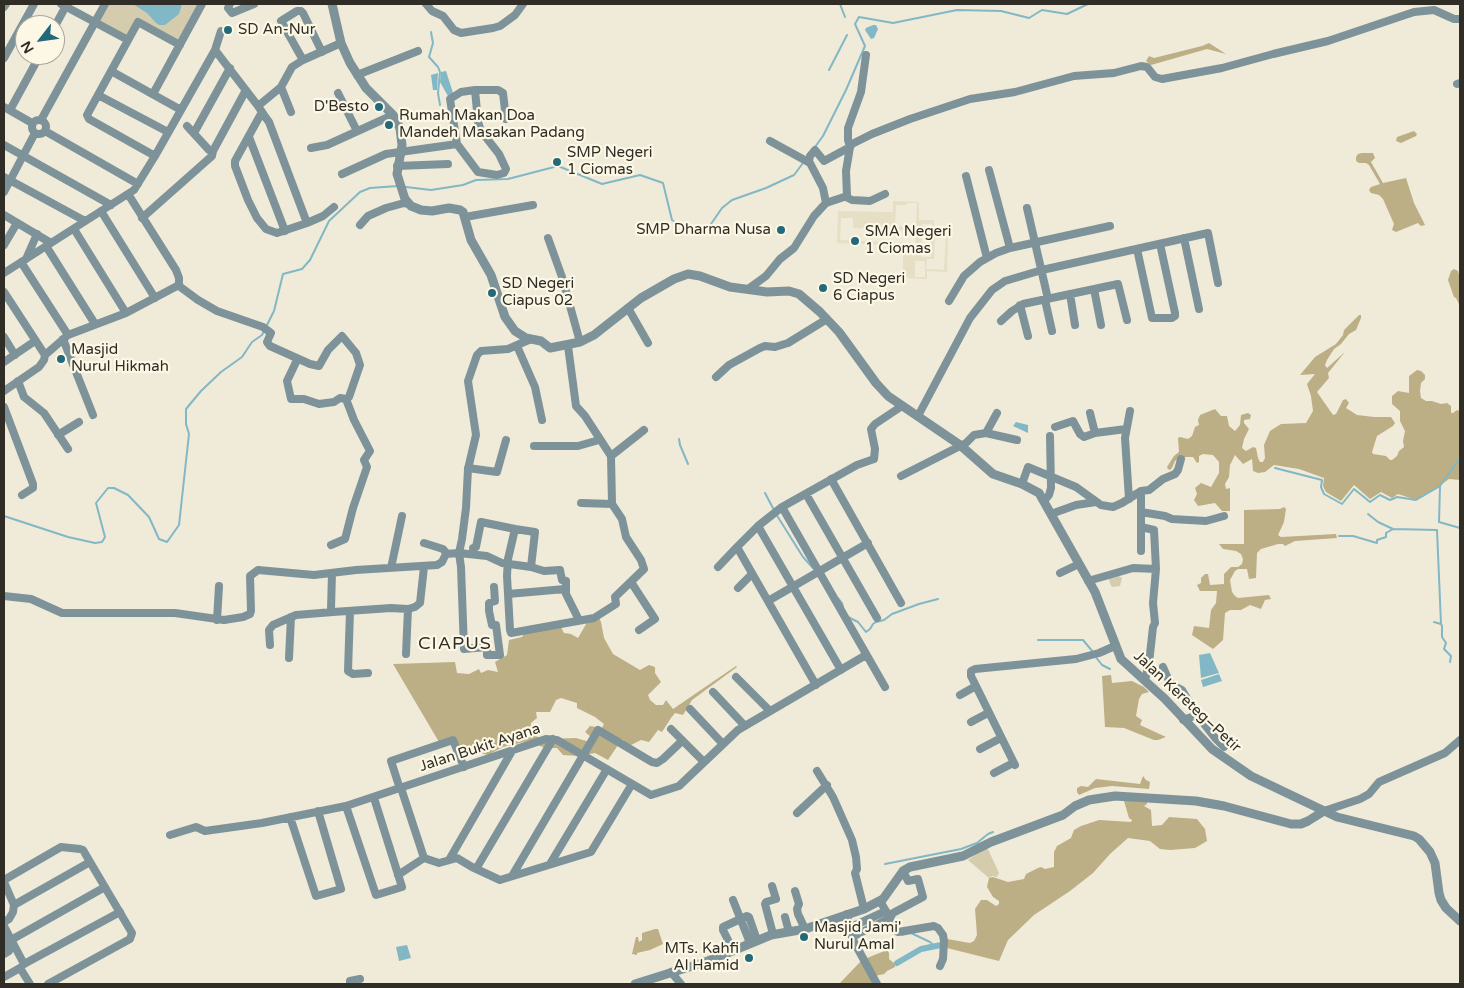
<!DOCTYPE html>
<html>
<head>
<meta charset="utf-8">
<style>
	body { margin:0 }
	#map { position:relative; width:1464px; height:988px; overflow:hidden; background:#f0ead9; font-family:"Varela Round",sans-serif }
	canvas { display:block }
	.frame { position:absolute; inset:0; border:5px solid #2f2d26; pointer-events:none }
	.north { position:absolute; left:15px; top:15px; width:50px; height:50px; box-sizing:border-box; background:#fdf8e6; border:1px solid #aba799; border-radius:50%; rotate:240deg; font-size:14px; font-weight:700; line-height:20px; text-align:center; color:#2f2d26 }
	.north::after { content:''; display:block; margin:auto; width:18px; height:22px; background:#236979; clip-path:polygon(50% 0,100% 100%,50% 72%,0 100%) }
</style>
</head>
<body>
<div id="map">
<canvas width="1464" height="988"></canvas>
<div class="frame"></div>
<div class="north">N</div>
</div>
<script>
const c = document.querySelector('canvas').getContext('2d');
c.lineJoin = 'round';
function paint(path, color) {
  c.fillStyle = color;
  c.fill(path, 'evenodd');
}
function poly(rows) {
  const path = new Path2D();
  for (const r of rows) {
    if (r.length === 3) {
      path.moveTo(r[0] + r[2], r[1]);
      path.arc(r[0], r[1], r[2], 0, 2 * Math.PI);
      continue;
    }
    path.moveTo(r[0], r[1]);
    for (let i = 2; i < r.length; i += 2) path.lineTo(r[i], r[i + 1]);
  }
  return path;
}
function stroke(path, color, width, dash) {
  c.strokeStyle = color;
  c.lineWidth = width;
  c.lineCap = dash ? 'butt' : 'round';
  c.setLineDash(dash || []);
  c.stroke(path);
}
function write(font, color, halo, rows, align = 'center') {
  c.font = font + ' "Varela Round",sans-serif';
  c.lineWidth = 4.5;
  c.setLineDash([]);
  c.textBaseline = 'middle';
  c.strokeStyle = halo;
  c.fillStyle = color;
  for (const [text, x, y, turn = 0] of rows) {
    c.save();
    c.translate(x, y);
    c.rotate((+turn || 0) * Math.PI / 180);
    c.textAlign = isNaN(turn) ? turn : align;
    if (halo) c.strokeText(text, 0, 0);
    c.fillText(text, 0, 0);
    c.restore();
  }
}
paint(poly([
	[893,201,919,202,919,220,934,220,934,231,948,231,947,272,927,271,927,279,903,278,903,245,837,243,838,211,893,212],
	[907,203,917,203,916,227,895,226,896,205,906,205],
	[841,218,853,218,853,228,915,231,916,253,906,253,907,243,840,240],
	[922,224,932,224,931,257,921,257],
	[935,233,946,234,944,270,926,269,927,259,934,259],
	[915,261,925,261,925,277,915,277]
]), '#e6dec5');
paint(poly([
	[109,4,199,4,178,41,138,19,128,38,99,23],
	[1108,576,1119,576,1122,578,1120,586,1113,587,1111,586],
	[987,847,999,873,997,877,992,876,989,878,968,860]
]), '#d5ccae');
paint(poly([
	[1209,43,1226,54,1207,49,1151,65,1146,61,1149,56,1154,58,1202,46],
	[1414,131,1417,134,1416,136,1401,143,1396,141,1397,137],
	[1362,153,1373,153,1375,158,1371,162,1383,183,1406,178,1414,203,1425,225,1421,226,1418,223,1396,232,1392,230,1394,224,1383,199,1379,195,1371,193,1369,190,1371,187,1380,184,1369,165,1366,163,1359,163,1356,161,1356,157,1358,154],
	[1454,269,1458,271,1460,279,1460,312,1459,310,1459,304,1456,298,1454,297,1448,280,1451,271],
	[1359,315,1361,315,1361,318,1356,330,1349,334,1341,344,1334,349,1327,360,1325,365,1327,368,1345,352,1328,373,1329,378,1317,392,1333,415,1336,414,1343,400,1346,399,1349,403,1346,408,1357,415,1374,417,1391,417,1395,423,1393,426,1377,436,1372,452,1373,454,1386,456,1390,460,1392,460,1397,456,1399,451,1404,447,1403,441,1405,431,1400,421,1400,411,1392,404,1392,396,1398,391,1409,393,1409,376,1417,370,1421,371,1425,375,1425,379,1421,383,1420,391,1421,398,1426,401,1432,401,1441,404,1447,403,1451,406,1451,413,1453,413,1457,410,1460,411,1460,480,1449,479,1434,490,1416,500,1398,494,1392,498,1381,492,1370,499,1354,485,1341,501,1326,492,1323,486,1324,478,1299,469,1274,465,1265,472,1258,473,1253,471,1252,459,1243,464,1235,455,1230,465,1229,477,1225,484,1226,489,1230,488,1230,511,1222,511,1215,503,1198,506,1194,500,1197,494,1195,488,1201,483,1211,487,1219,473,1219,462,1213,455,1203,454,1199,456,1199,462,1197,463,1193,457,1180,457,1175,461,1172,468,1170,470,1168,469,1167,467,1174,456,1179,452,1178,438,1180,437,1188,439,1192,436,1195,427,1199,425,1198,420,1200,415,1215,409,1221,416,1227,416,1229,426,1235,431,1240,425,1241,415,1248,413,1251,415,1250,419,1244,420,1244,423,1249,429,1244,439,1242,448,1246,451,1253,447,1256,448,1258,458,1260,462,1263,462,1265,458,1264,445,1270,431,1281,424,1306,423,1313,411,1311,396,1307,384,1315,374,1300,375,1315,357,1336,344,1343,335,1344,330],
	[1284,507,1286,509,1284,522,1278,535,1281,537,1336,534,1337,538,1295,541,1285,546,1283,544,1278,544,1261,549,1257,553,1256,578,1249,579,1247,569,1238,569,1235,571,1230,580,1232,592,1235,596,1238,598,1269,595,1271,599,1265,600,1261,609,1250,605,1241,610,1230,610,1225,613,1223,640,1213,649,1192,635,1194,626,1209,628,1211,610,1216,603,1217,591,1200,591,1197,585,1201,583,1201,578,1205,574,1208,574,1210,585,1224,584,1224,574,1231,567,1238,567,1242,564,1243,559,1241,554,1236,551,1223,549,1219,544,1244,544,1244,510,1280,509],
	[597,614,601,622,604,638,613,654,640,670,649,665,655,667,655,673,661,682,648,695,650,700,656,705,663,705,666,700,673,709,736,666,737,667,692,700,683,715,675,713,671,718,662,732,658,730,649,742,641,740,629,746,622,739,608,760,595,753,579,756,563,755,557,748,545,748,528,741,503,747,488,755,439,742,393,664,455,662,457,673,469,674,479,669,481,673,488,670,498,672,495,662,507,655,509,640,522,637,527,629,552,622,559,623,564,633,571,634,578,638,589,619],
	[561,698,577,703,577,708,595,717,604,724,602,728,590,726,585,732,591,737,590,742,576,738,544,739,530,734,531,723,537,718,536,712,550,712,556,700],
	[1111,675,1112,683,1132,681,1144,687,1149,692,1142,694,1139,699,1136,716,1142,720,1140,725,1166,737,1158,740,1154,740,1124,728,1105,727,1102,676],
	[1143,776,1146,780,1150,782,1149,789,1112,786,1095,788,1079,795,1077,792,1077,788,1081,786,1088,787,1096,779,1140,784],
	[1112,793,1146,796,1147,804,1144,806,1151,810,1152,826,1162,825,1169,817,1197,819,1205,829,1207,841,1195,848,1170,850,1160,849,1150,841,1128,838,1110,854,1093,873,1070,891,1034,915,1008,940,999,961,947,948,947,939,970,943,974,941,977,935,975,909,981,900,987,900,996,906,999,904,999,901,993,897,987,887,989,878,993,877,1008,882,1024,879,1026,874,1038,868,1041,867,1045,869,1054,867,1054,852,1057,846,1071,838,1074,830,1081,826,1099,820,1131,822,1132,820,1129,818,1124,801,1109,798,1100,799,1081,807,1082,801,1099,794],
	[655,929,658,929,663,944,650,950,637,953,637,955,632,954,636,937,638,937,639,942,642,940,642,933],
	[887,950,889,953,889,959,895,964,895,967,887,971,884,974,875,976,872,980,872,984,839,984,862,960]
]), '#bcaf85');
paint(poly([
	[133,4,182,4,179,14,165,25,159,25,155,22,147,13],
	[873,25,876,25,878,29,874,38,871,39,865,30,866,28],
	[446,71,454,96,449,98,440,82,441,72],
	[438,73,437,90,433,90,431,75],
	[1016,422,1028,425,1028,433,1013,426],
	[1210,653,1219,673,1201,678,1199,655],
	[1219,674,1222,681,1203,687,1201,680],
	[407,945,411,958,399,961,396,947]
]), '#82b7c5');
stroke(poly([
	[840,4,845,17],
	[431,32,433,43,429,57,438,67,440,72,438,93,440,105],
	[829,70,847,35],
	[450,125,452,135],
	[815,147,823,136,846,90,865,46,855,24,859,17,893,23,957,10,1001,11,1029,18,1042,10,1067,14,1088,4],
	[406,187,431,190,463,185,476,180,508,179,558,166,602,184,640,175,663,183,672,220,691,233,703,231,711,224,722,208,732,200,766,188,794,175,803,163],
	[266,327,274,311,283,274,302,269,310,260,329,221,360,192,370,188,398,186],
	[679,439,680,445,688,464],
	[1275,468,1322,480,1321,487,1324,494,1342,504,1354,489,1370,502,1380,495,1390,500,1397,497,1416,500,1440,486,1460,458],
	[1440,486,1439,522,1460,528],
	[765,493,774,510],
	[776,514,803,557,813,568],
	[1368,514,1378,522,1393,529,1437,530,1441,624],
	[4,516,68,537,95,543,102,542,105,537,96,503,108,488,114,488,128,495,149,517,159,539,167,542,179,525,189,434,186,424,186,409,201,391,221,372,242,357,252,342,262,335,264,331],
	[1339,536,1353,536,1377,543,1377,540,1386,537,1386,533,1393,529],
	[838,598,842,603,843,606],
	[848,617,858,622,866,632,870,629,873,624,876,622,884,620,892,614,919,604,938,599],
	[1434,622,1441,624,1442,626,1442,637,1446,643,1444,649,1451,656,1450,662],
	[1038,640,1083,640,1093,652],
	[1095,656,1102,665,1110,669],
	[885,864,961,849,977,843,988,834,993,832],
	[902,935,911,933,930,942,934,946]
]), '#82b7c5', 2);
stroke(poly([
	[897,963,921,949,941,945]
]), '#82b7c5', 6);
stroke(poly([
	[61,4,128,40],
	[230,4,228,8,232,13,254,4],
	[426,4,432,11,443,16,454,30,461,33,493,28,500,26,515,15,523,4],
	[4,7,6,4],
	[55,26,67,4],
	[215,50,258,106,266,118,269,122,307,223,277,233,266,229,257,218,248,200,235,166,235,161,262,112],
	[4,58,34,4],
	[303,60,281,21,297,11,301,11,303,13,322,52],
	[111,71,181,110],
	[357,75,418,51],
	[1457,84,1460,83],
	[281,87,291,112],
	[475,90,478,122,481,131,499,154,506,169,504,173,497,175,478,172,457,144,450,99,461,92,475,90,498,90,503,93,506,119],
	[338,93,357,131],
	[153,94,202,4],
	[98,95,168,132],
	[258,106,281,87,292,67,303,60,341,43],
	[4,107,32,123],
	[10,110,40,55],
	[39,127,7],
	[41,120,105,4],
	[187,126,209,150,213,151],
	[45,131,138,184],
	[194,133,230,68],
	[249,137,285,231],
	[770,141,810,163,823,188,826,203],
	[4,145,111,205],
	[311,148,327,145,393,115],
	[155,156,89,119,87,115,138,22,180,45],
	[809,161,810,156,815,150,824,161,850,147,848,140,848,128,861,92,866,55],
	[397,166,448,164],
	[989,170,1010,248],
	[342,174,386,154,457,144],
	[966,176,987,258],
	[4,177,85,221],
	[4,192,35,133],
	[128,194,176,270,179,278,179,286,198,300,217,311,263,327,271,333,267,342,270,346,310,364,319,366,328,350,342,336,356,353,360,365,349,397,346,399],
	[846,197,852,200,870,201,885,194],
	[1027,208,1048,299],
	[101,211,155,298],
	[4,215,51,243],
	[465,217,533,205],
	[142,218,212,156,213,151,246,90],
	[307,223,323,216,334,207],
	[360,225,368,216,386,208,404,203,409,204],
	[74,229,126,313],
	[548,238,562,277,580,342],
	[1184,238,1199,309],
	[4,245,17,223],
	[46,246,95,324],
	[1137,249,1152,318,1172,318,1175,316,1175,313,1160,244],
	[26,259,37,234],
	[21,262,68,335],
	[4,273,134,190,155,156,215,50,221,31],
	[748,289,766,276,780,259,794,248,814,216,826,203,847,196,846,171,850,147,852,144,872,134,910,119,970,99,1015,92,1074,76,1114,73,1141,66,1147,67,1155,77,1162,79,1222,68,1273,54,1328,41,1414,12,1434,10,1454,19,1460,19],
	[1094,289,1101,325],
	[4,292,45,355],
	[1070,294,1075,325],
	[1045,300,1052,331],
	[949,301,964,276,980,262,996,253,1010,248,1110,226],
	[1020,305,1028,336],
	[628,308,648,343],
	[1001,321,1012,311,1023,304,1118,284,1127,320],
	[4,337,15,355],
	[63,339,93,415],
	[517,346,535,387,542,420],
	[568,346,576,406,585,416,611,456,612,504,581,503],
	[297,360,287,381,291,399,304,399,319,404,334,402,340,398,346,399,354,420,370,451,364,460,367,467,353,508,345,539,331,545],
	[4,362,35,341],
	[716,377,729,365,760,348,765,346,775,347,788,343,827,319],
	[18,381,24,397,44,413,68,449],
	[4,391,39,367,44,360,45,355,68,335,126,313,179,285],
	[4,407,33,484,33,488,22,495],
	[1090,413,1095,433],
	[918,416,970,318,992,290,1005,281,1042,270,1208,233,1218,283],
	[1055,427,1073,421,1080,434,1084,437,1095,433,1126,429],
	[986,433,997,413],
	[58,435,79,422],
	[534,446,578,446,599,440],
	[611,456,644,430],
	[468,468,497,472,506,440],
	[901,476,966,443,974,435,986,433,1017,440],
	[831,479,901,603],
	[1022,484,1028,467,1076,487,1101,505,1113,507,1122,503,1141,491,1149,490,1163,479,1175,474,1178,470,1181,459],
	[1141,491,1141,551],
	[806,494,877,618],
	[1129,499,1125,438,1130,411],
	[1044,501,1049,495,1051,488,1050,436],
	[782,507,885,687],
	[1141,512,1165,516,1172,519,1206,521,1224,516],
	[1051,514,1076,505,1096,502],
	[758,526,841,670],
	[1141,527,1154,530,1156,569,1153,603,1155,623,1153,627,1149,663,1145,680],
	[424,543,443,549,447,554],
	[474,554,473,548,476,547,481,522,515,529],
	[531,567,535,532,515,529,508,559,507,576,510,630,511,633,594,618,616,604,615,597,644,569,641,560,626,537,622,519,612,504],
	[718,567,737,547],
	[391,568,402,516],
	[332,573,331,609,333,612,391,608,408,609,415,607,420,603,424,567],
	[1060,573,1079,564],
	[1088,581,1133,568,1156,569],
	[631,582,655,619,639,630],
	[494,587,495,601,489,603,489,611,492,625,496,625,500,655,487,655,487,647,464,649,461,567,459,553,487,556,502,563,531,567,544,571,560,570,562,580,566,581,566,594,579,620],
	[738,588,752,574],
	[508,594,565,589],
	[4,596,31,599,62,613,175,613,224,620,243,617,250,614,251,611,250,576,258,570,314,575,356,570,437,565,442,562,446,554,459,553,462,539,466,508,468,469,476,435,468,381,477,355,481,351,508,349,531,339],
	[768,601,868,543],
	[350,611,348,671,353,674,368,673],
	[217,620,219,586],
	[270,645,269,630,273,625,296,615,333,612],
	[406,654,408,609],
	[289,658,291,617],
	[1163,667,1169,681,1174,686,1182,690,1197,715],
	[736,677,770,711],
	[816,685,737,547,758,526,782,507,857,465,874,459,875,449,871,429,875,424,902,406],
	[713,692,745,726],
	[960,695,976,686],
	[690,709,723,744],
	[1183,720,1197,715,1216,739,1224,747],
	[971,722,988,713],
	[671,729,704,762],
	[980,749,1001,738],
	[1015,765,971,676,971,671,975,669,1076,659,1099,653,1115,646],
	[817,771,833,797,852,840,856,857,857,869,855,873,864,909],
	[994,773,1013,763],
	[401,788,424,858],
	[400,789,391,761,453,740,464,767],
	[346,806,376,895,402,887,374,798],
	[1324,811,1360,799,1369,794,1379,782,1445,753,1460,740],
	[797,813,827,785],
	[290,817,316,896,341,889,318,811],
	[170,835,196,827,205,831,262,823,346,806,546,739,557,740,651,795,679,786,738,730,866,655],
	[424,858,439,863,457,858,472,867,500,880,591,852,632,784],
	[449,860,512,751],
	[550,864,607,769],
	[476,869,553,739],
	[903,871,908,881,918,879,923,897,893,913,890,918,891,924,894,929,898,932,934,926,938,928,943,935,944,941,943,959,940,966],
	[398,875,424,858],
	[512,876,598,730,652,762,657,763,663,759,682,741],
	[4,880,61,847,80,849,83,850,132,933,130,939,48,984],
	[4,882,14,905,13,912,9,919,4,922],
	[772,886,776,899,766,902,765,904,773,934],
	[795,891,799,904,797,909,798,914,805,929],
	[733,900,750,943],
	[14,905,90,862],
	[847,914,849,928,853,940,877,984],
	[785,917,789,932],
	[4,926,24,964,20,968,4,977],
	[849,928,886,911],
	[852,937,890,918,880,901],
	[4,938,9,951,4,954],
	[11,940,105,887],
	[733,950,723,930,723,927,747,916,749,917,757,940],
	[24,964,120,912],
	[20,968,30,984],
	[671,972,681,984],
	[350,984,350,981,360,979]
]), '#7d9399', 8);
stroke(poly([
	[332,4,341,43,350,63,366,88,393,115,400,128,402,145,397,174,405,199,411,206,421,210,432,211,449,208,460,210,463,212,471,240,491,275,505,317,515,331,526,338,541,341,550,348,580,342,594,335,641,298,674,279,688,274,700,276,730,287,767,292,789,291,799,294,820,312,839,332,876,383,888,396,960,445,993,474,1022,484,1039,493,1095,592,1121,659,1165,699,1212,749,1251,776,1337,817,1414,836,1419,839,1430,852,1435,863,1439,893,1441,900,1446,908,1460,921],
	[635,984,708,961,771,935,805,929,864,909,883,899,903,871,910,867,963,856,991,842,1063,815,1075,806,1089,800,1115,796,1196,801,1224,806,1291,824,1301,824,1308,821,1324,811]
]), '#7d9399', 9);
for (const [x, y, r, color] of [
	[228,30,5,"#236979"],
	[379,107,5,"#236979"],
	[389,125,5,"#236979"],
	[557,162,5,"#236979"],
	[781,230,5,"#236979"],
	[855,241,5,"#236979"],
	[823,288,5,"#236979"],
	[492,293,5,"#236979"],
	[61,359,5,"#236979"],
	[804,937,5,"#236979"],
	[749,958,5,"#236979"]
]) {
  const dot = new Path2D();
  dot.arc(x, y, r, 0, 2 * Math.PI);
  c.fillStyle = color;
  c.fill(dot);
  stroke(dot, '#fdf8e6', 2);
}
write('15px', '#2f2d26', '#fdf8e6', [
	["SD An-Nur",238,30],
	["D'Besto",369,107,"right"],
	["Rumah Makan Doa",399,116],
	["Mandeh Masakan Padang",399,133],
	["SMP Negeri",567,153],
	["1 Ciomas",567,170],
	["SMP Dharma Nusa",771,230,"right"],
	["SMA Negeri",865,232],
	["1 Ciomas",865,249],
	["SD Negeri",833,279],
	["6 Ciapus",833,296],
	["SD Negeri",502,284],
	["Ciapus 02",502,301],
	["Masjid",71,350],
	["Nurul Hikmah",71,367],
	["Masjid Jami'",814,928],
	["Nurul Amal",814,945],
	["MTs. Kahfi",739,949,"right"],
	["Al Hamid",739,966,"right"]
], 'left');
write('15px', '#2f2d26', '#fdf8e6', [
	["Jalan Kereteg–Petir",1187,702,43],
	["Jalan Bukit Ayana",480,748,-18]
]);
c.letterSpacing = '1px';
write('18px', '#2f2d26', '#fdf8e6', [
	["CIAPUS",455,644]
]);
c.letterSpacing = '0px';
</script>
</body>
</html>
